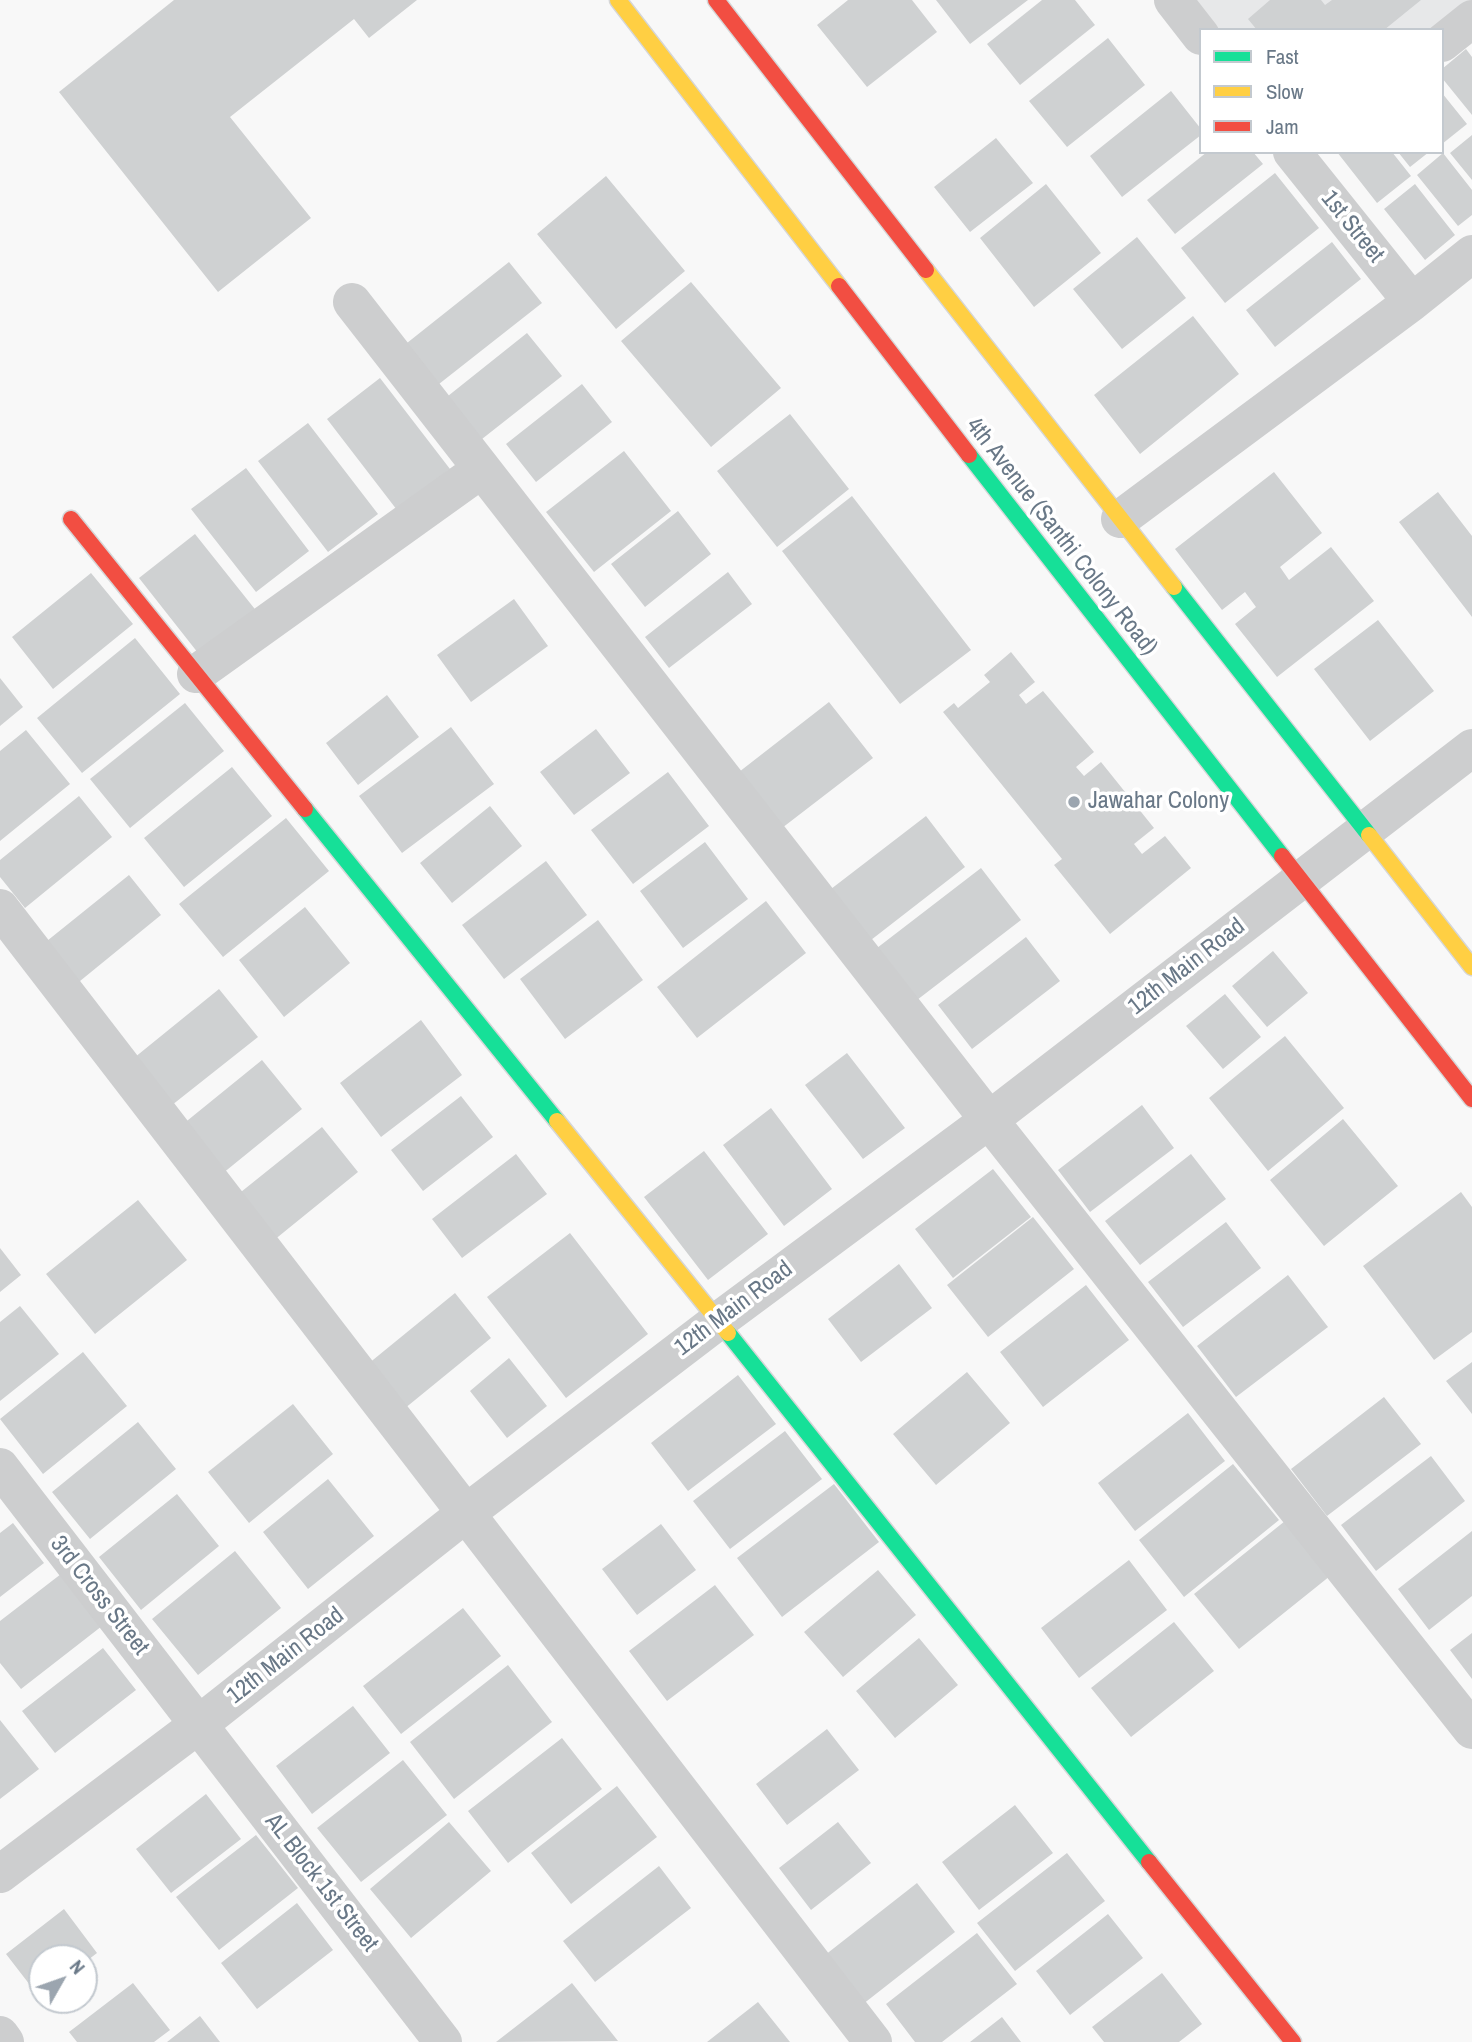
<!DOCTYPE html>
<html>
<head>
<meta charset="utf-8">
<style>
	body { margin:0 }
	#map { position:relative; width:1472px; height:2042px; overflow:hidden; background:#f8f8f8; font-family:"Archivo Narrow",sans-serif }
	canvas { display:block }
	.legend { position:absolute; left:1199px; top:28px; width:245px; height:126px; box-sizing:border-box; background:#fff; border:2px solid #c3c9cf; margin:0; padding:9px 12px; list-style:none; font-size:21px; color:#697887 }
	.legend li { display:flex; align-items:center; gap:14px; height:35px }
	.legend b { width:35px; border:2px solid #c3c9cf }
	.north { position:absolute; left:28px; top:1944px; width:70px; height:70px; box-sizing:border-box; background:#fff; border:2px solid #c3c9cf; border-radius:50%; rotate:50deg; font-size:19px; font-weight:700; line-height:28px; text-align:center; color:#697887 }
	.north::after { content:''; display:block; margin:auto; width:24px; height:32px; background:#9ba5af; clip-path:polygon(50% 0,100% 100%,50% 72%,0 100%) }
</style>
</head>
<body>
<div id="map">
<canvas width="1472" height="2042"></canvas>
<ul class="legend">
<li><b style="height:9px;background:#16e098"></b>Fast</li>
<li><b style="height:9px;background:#ffcf43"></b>Slow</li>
<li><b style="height:9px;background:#f24e42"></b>Jam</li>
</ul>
<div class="north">N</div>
</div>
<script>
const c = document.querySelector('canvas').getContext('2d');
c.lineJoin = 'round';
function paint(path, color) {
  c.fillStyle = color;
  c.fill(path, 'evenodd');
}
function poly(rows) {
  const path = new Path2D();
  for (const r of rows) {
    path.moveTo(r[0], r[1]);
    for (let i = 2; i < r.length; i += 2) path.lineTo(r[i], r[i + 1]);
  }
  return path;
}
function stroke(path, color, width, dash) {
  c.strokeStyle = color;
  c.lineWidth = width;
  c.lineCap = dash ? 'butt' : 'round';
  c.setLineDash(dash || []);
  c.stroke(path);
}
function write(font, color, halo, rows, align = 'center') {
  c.font = font + ' "Archivo Narrow",sans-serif';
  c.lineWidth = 7;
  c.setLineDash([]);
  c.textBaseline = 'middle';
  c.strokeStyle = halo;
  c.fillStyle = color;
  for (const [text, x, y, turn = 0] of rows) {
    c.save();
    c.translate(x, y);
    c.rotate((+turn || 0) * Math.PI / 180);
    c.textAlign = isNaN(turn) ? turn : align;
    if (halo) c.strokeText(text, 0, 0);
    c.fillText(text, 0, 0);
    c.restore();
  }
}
paint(poly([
	[1195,0,1472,0,1472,20,1442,30,1218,30]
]), '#e7e8e9');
paint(poly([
	[174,0,417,0,369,38,354,19,230,117,311,218,218,292,59,92],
	[848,0,912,0,937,32,867,87,817,25],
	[936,0,1028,0,970,44],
	[1042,0,1075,0,1095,25,1020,85,987,44],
	[1270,0,1321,0,1325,5,1332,0,1421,0,1384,30,1257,30,1248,19],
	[1108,38,1145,85,1067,147,1029,101],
	[1466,49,1472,57,1472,115,1442,78,1442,69],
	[1171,91,1201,129,1201,135,1122,197,1090,156],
	[1442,93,1467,124,1442,144],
	[1472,135,1472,180,1450,153],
	[996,138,1033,183,970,232,934,187],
	[1207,152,1253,152,1263,164,1175,234,1147,200],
	[1337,152,1392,152,1411,176,1377,203],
	[1398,152,1429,152,1410,167],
	[1443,153,1472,190,1472,215,1458,226,1417,175],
	[1275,173,1319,228,1225,303,1181,248],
	[606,176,685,271,616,329,537,234],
	[1046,184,1101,253,1034,307,980,238],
	[1415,184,1455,235,1425,260,1384,209],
	[1137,237,1186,298,1122,349,1073,289],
	[1332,242,1361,279,1275,347,1246,310],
	[509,262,542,303,439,384,407,343],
	[691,282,781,388,711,447,621,341],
	[1193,316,1239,374,1140,454,1094,395],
	[527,333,562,376,482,439,448,396],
	[380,378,450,469,397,510,327,419],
	[582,384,612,422,536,482,506,444],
	[790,414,849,489,777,547,717,471],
	[308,423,378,514,328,552,258,461],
	[624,451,671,511,594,572,546,512],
	[246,468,309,551,256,592,191,509],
	[1274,472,1322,533,1280,567,1289,580,1331,547,1374,601,1277,677,1235,624,1256,607,1245,592,1222,610,1175,549],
	[1438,492,1472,536,1472,617,1399,522],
	[852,496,971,650,900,704,782,551],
	[678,511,711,554,645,607,611,564],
	[195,534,258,613,202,658,139,578],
	[728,572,752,604,669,668,645,637],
	[91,573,133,624,53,689,12,637],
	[514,599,548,646,471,702,437,655],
	[1378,620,1434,691,1370,741,1314,669],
	[135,638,180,694,82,773,37,718],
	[1011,652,1035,682,1019,695,1026,704,1043,691,1094,752,1076,767,1084,776,1101,762,1154,828,1134,844,1142,854,1165,836,1191,868,1110,934,1054,865,1062,859,943,712,954,703,958,708,990,682,984,675],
	[0,678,23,707,0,726],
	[387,695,419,737,358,785,326,743],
	[829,702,873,758,782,828,739,772],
	[185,703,224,751,130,828,90,779],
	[451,727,494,784,402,853,359,796],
	[596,729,630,773,574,815,540,772],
	[26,730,70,784,0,841,0,751],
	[232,767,272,816,184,887,144,838],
	[668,772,709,826,633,884,591,830],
	[79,796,112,837,25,908,0,877,0,860],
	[490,806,522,846,452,903,420,863],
	[926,816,965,867,871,940,831,889],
	[286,818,329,871,223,957,179,904],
	[705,842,748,899,683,948,640,891],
	[546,861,587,915,504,979,462,925],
	[981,868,1021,920,917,1000,877,948],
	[129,875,161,915,69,990,37,949],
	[766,901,806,953,697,1038,657,987],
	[305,907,350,963,284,1017,239,960],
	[598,920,643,980,565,1039,520,979],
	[1026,937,1060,981,972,1049,938,1005],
	[1273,951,1308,993,1267,1027,1232,986],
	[219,989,258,1037,167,1109,129,1062],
	[1225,994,1261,1037,1223,1069,1186,1026],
	[421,1020,462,1075,381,1137,340,1083],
	[1285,1036,1344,1108,1268,1171,1209,1098],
	[847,1053,905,1128,863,1159,805,1085],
	[262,1060,302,1109,217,1178,177,1129],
	[461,1096,493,1137,423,1191,391,1150],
	[1142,1105,1174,1148,1090,1212,1058,1170],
	[771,1108,832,1189,784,1226,723,1145],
	[1343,1119,1398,1186,1324,1246,1270,1180],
	[322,1127,358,1172,268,1245,231,1200],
	[704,1151,768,1234,708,1280,644,1197],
	[516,1154,547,1194,462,1258,432,1219],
	[1191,1154,1226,1199,1140,1265,1105,1221],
	[993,1169,1031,1217,953,1278,915,1229],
	[1461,1192,1472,1207,1472,1332,1434,1360,1363,1266],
	[138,1200,187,1260,95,1334,46,1274],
	[1033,1217,1074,1269,988,1337,947,1285],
	[1226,1222,1261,1268,1183,1327,1148,1282],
	[570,1233,648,1334,566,1398,487,1297],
	[0,1248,21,1275,0,1292],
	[899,1264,932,1308,861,1362,828,1319],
	[1288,1275,1328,1327,1236,1397,1197,1346],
	[1086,1285,1129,1340,1043,1407,1000,1352],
	[455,1293,491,1338,404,1409,368,1364],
	[20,1306,59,1354,0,1401,0,1322],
	[83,1352,127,1406,43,1474,0,1419],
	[509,1358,547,1406,507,1438,470,1391],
	[1472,1362,1472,1414,1446,1381],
	[967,1372,1010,1423,936,1485,893,1434],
	[738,1375,776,1424,688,1491,651,1443],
	[1384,1397,1421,1444,1327,1516,1291,1469],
	[293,1404,333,1454,249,1523,208,1472],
	[1188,1413,1225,1461,1135,1531,1098,1483],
	[138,1422,176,1469,90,1539,52,1492],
	[785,1431,822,1479,730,1549,693,1501],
	[1431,1456,1465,1501,1376,1571,1341,1525],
	[1233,1464,1279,1520,1184,1597,1139,1540],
	[328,1479,374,1536,308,1589,263,1532],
	[834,1484,879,1542,782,1617,737,1558],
	[177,1494,219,1546,141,1610,99,1557],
	[1285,1521,1330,1576,1239,1649,1194,1594],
	[13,1523,44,1563,0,1597,0,1533],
	[661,1524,696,1570,637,1615,602,1569],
	[1472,1531,1472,1596,1429,1630,1398,1589],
	[235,1551,281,1608,198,1675,152,1619],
	[1129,1560,1167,1610,1079,1678,1041,1628],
	[878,1570,916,1615,843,1677,804,1632],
	[61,1574,102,1626,21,1689,0,1663,0,1621],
	[715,1585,754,1635,667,1701,629,1651],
	[463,1608,501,1656,401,1734,363,1686],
	[1174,1622,1214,1671,1131,1737,1091,1688],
	[1472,1633,1472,1679,1450,1650],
	[919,1638,958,1685,895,1738,856,1691],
	[103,1648,136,1690,55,1753,22,1711],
	[508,1665,552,1722,454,1799,410,1742],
	[353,1706,390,1753,312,1814,276,1766],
	[0,1720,39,1769,0,1799],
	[827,1729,859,1770,787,1825,756,1784],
	[562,1738,602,1789,508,1863,468,1811],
	[403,1760,447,1815,361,1882,317,1828],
	[617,1786,657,1837,571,1904,531,1853],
	[206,1794,241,1839,171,1893,136,1849],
	[1015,1805,1053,1853,979,1910,942,1862],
	[449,1822,491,1871,411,1938,370,1889],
	[838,1822,871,1863,811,1910,779,1868],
	[256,1835,298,1888,219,1950,176,1897],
	[1067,1853,1105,1901,1015,1971,977,1923],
	[659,1866,691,1908,595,1982,563,1941],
	[917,1883,955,1932,858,2008,820,1959],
	[297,1903,333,1950,257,2009,221,1963],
	[64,1909,97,1953,84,1963,84,1958,42,1958,42,1996,40,1998,6,1954],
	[1108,1914,1143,1958,1070,2015,1036,1971],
	[977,1933,1017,1984,942,2042,915,2042,886,2004],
	[1162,1973,1202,2024,1179,2042,1104,2042,1092,2027],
	[133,1983,170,2030,154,2042,77,2042,69,2032],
	[572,1983,618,2041,496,2042],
	[758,2002,790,2042,707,2042],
	[200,2016,220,2042,167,2042],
	[1002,2017,1021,2042,970,2042]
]), '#cfd1d2');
const fast = poly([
	[969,455,1282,856],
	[1174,587,1369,835],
	[305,809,557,1121],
	[728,1333,1149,1862]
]);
const slow = poly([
	[618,0,839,286],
	[926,270,1174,587],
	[1369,835,1472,967],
	[557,1121,728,1333]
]);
const jam = poly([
	[716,0,926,270],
	[839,286,969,455],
	[71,519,305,809],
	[1282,856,1472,1099],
	[1149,1862,1293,2042]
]);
stroke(fast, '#d5d6d7', 19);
stroke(slow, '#d5d6d7', 19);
stroke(jam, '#d5d6d7', 19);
stroke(poly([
	[1173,0,1201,36],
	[1442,43,1472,19],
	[1292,152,1412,302],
	[352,302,989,1120,1472,1730],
	[1120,519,1412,302,1472,254],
	[196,674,482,469],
	[0,908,873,2042],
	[0,1467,443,2042],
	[0,1874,198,1725,465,1514,718,1321,989,1120,1472,748],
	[0,2035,5,2042]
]), '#cdcecf', 38);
stroke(fast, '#16e098', 16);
stroke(slow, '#ffcf43', 16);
stroke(jam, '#f24e42', 16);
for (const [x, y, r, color] of [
	[1074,802,7,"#9ba5af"]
]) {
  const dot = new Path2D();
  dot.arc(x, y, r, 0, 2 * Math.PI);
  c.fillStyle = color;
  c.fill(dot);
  stroke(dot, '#fff', 2.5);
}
write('24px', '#697887', '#fff', [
	["1st Street",1352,227,51],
	["4th Avenue (Santhi Colony Road)",1061,537,52],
	["12th Main Road",1187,967,-38],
	["12th Main Road",734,1309,-37],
	["3rd Cross Street",99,1596,52],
	["12th Main Road",286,1656,-38],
	["AL Block 1st Street",321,1883,52]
]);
write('24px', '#697887', '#fff', [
	["Jawahar Colony",1088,802]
], 'left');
</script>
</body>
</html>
